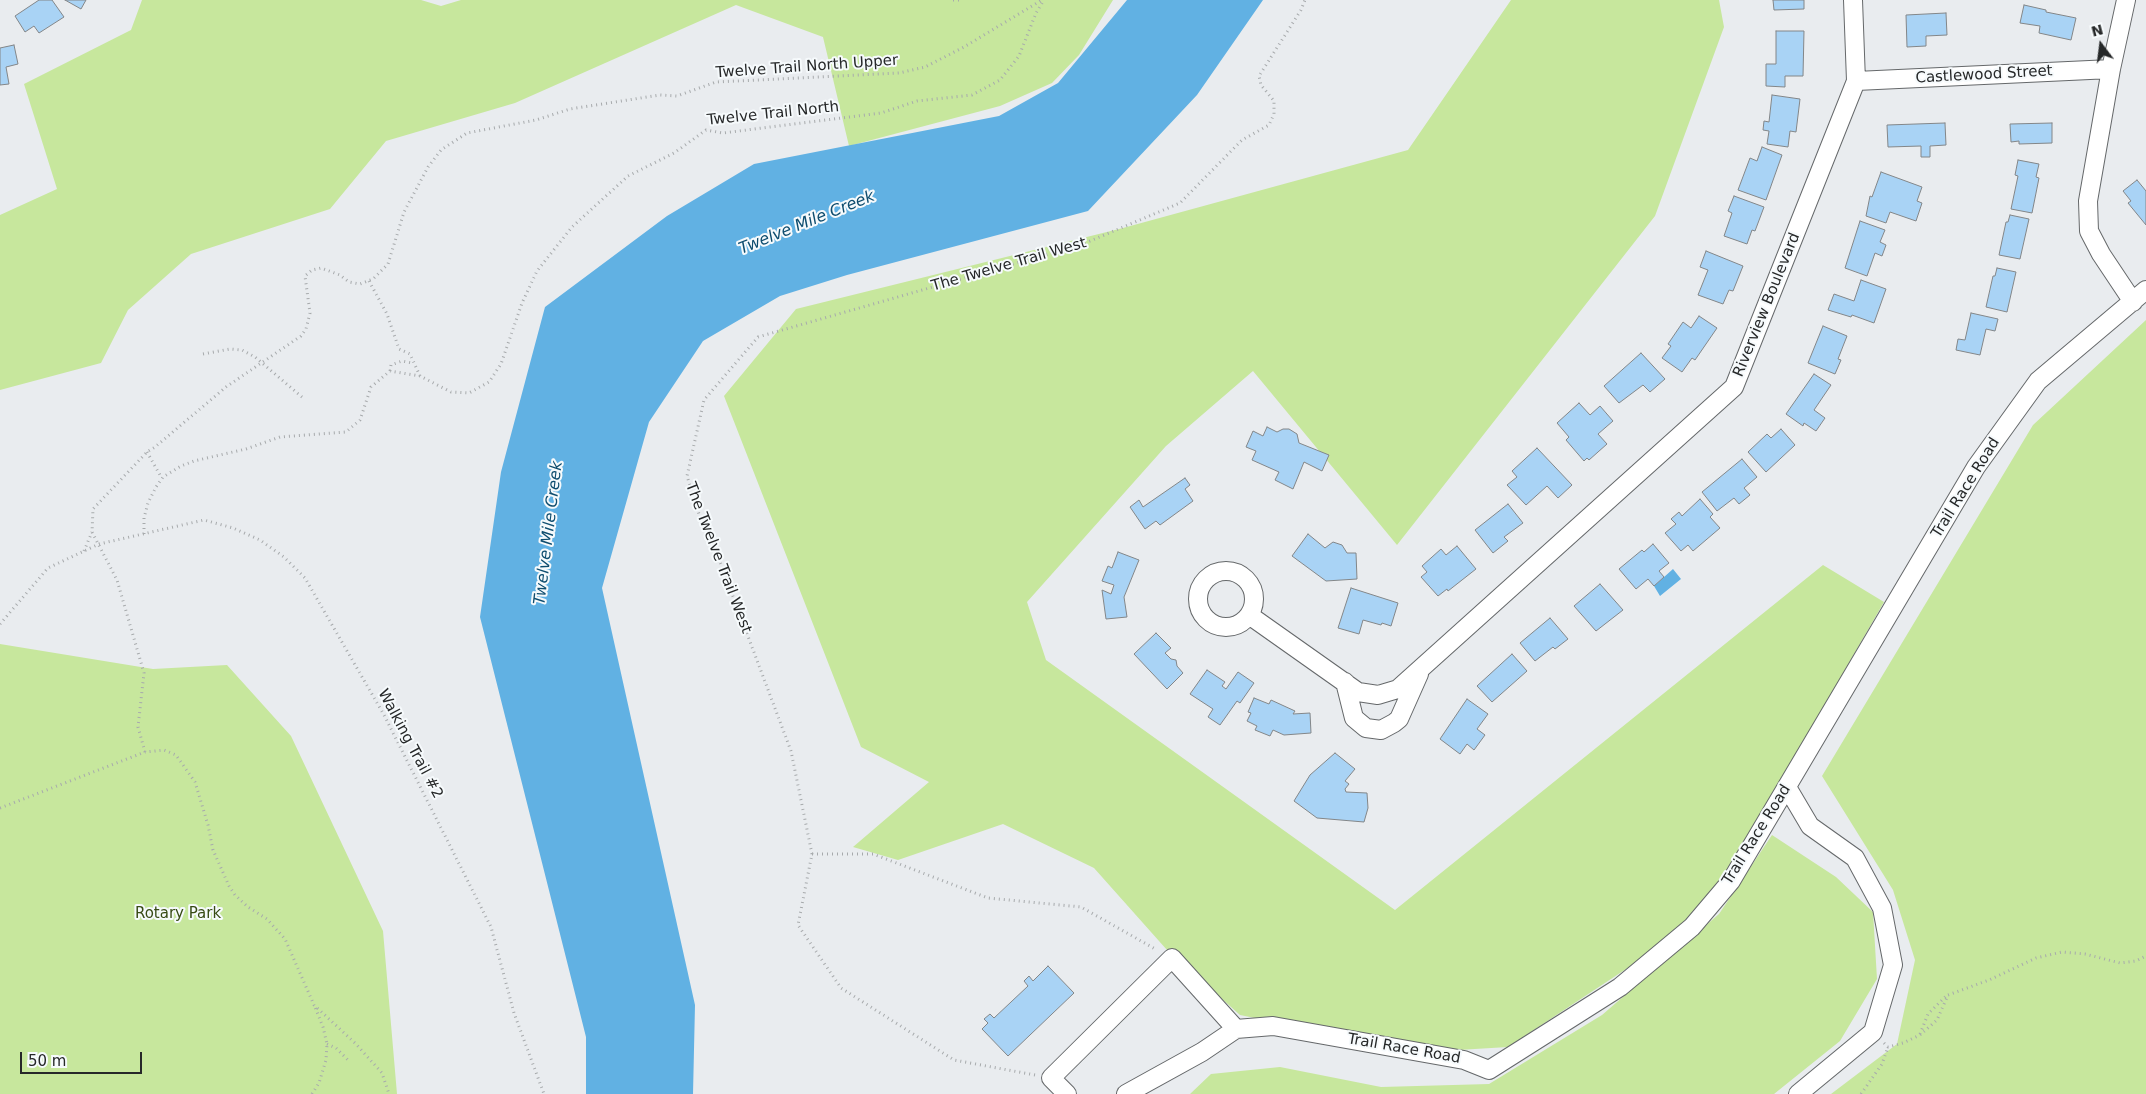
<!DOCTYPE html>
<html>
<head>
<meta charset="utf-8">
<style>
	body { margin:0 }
	#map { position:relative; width:2146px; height:1094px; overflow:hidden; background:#e9ecef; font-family:"DejaVu Sans",sans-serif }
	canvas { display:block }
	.north { position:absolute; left:2076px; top:20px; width:50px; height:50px; -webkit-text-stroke:4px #f6fafc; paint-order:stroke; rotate:345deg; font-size:14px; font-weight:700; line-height:20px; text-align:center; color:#262829 }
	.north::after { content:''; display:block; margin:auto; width:18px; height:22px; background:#262829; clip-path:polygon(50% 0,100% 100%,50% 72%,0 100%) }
	.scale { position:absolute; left:20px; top:1052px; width:122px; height:22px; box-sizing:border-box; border:2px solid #262829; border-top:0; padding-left:6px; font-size:15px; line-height:18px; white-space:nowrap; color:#262829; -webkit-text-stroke:4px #f6fafc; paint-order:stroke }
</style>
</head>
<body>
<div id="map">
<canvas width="2146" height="1094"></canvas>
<div class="north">N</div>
<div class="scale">50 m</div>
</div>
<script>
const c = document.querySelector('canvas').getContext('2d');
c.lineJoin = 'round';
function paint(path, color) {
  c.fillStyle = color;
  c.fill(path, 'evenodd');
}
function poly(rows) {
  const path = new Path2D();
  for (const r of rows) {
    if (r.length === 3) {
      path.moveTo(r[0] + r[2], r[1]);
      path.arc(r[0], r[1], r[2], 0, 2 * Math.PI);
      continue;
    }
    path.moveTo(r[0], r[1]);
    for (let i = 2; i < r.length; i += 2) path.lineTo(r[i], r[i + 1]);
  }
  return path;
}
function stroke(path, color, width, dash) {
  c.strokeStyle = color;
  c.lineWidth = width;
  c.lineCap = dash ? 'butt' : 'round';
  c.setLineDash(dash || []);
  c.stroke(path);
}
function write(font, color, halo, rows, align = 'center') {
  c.font = font + ' "DejaVu Sans",sans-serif';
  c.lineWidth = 4;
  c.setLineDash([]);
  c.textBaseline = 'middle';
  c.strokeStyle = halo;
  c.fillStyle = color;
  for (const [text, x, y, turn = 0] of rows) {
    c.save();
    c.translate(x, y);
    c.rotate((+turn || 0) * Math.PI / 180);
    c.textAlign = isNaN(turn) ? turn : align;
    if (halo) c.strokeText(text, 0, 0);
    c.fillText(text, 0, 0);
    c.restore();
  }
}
paint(poly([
	[142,0,421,0,441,6,461,0,1113,0,1079,55,1052,83,1000,106,849,146,823,37,736,5,515,103,386,141,330,209,191,254,128,310,101,363,0,390,0,215,57,189,24,84,131,30],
	[1511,0,1719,0,1724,27,1655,216,1397,545,1253,371,1166,446,1027,602,1046,660,1395,910,1823,565,1884,602,1728,873,1664,944,1508,1047,1425,1052,1240,1015,1167,950,1094,868,1003,824,898,860,853,847,929,782,861,747,724,396,796,309,1123,228,1408,150],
	[2146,320,2146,1094,1831,1094,1897,1044,1915,960,1893,890,1822,776,2033,425],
	[0,644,153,669,227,665,291,736,383,931,397,1094,0,1094],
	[1772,835,1836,877,1873,912,1877,979,1840,1041,1774,1094,1190,1094,1211,1074,1280,1067,1381,1087,1489,1084,1602,1015,1719,914]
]), '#c7e79d');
paint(poly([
	[1127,0,1263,0,1197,95,1088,211,847,275,780,296,703,341,649,422,602,588,695,1005,693,1094,586,1094,586,1037,480,617,501,472,545,307,667,216,754,164,999,116,1058,83],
	[1673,569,1681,579,1660,596,1654,586]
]), '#61b1e3');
const building = poly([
	[39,0,52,0,64,17,39,33,34,26,25,32,15,16,39,0],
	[65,0,86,0,81,9,65,0],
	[1773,0,1804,0,1804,9,1774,10,1773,0],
	[2024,5,2046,10,2046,12,2076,18,2071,40,2039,33,2040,26,2020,23,2024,5],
	[1946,13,1947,35,1926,36,1926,46,1907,47,1906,15,1946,13],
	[1776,31,1804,31,1803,76,1785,76,1785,87,1766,86,1766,64,1776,64,1776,31],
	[14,45,18,64,6,67,9,84,0,85,0,48,14,45],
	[1772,95,1800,99,1796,132,1790,131,1788,147,1767,144,1769,131,1763,130,1764,121,1769,122,1772,95],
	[1945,123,1946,145,1930,146,1930,157,1921,157,1921,146,1888,147,1887,125,1945,123],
	[2052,123,2052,143,2019,144,2019,141,2011,142,2010,124,2052,123],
	[1762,147,1782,155,1766,200,1738,190,1750,158,1757,161,1762,147],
	[2018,160,2039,164,2036,177,2039,178,2032,213,2011,209,2018,176,2015,175,2018,160],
	[1881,172,1922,187,1917,201,1922,203,1916,221,1890,212,1886,223,1866,216,1870,196,1872,197,1881,172],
	[2137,180,2146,191,2146,225,2128,203,2131,201,2123,191,2137,180],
	[1734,196,1764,207,1755,231,1752,230,1747,244,1724,236,1732,213,1728,211,1734,196],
	[2010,215,2029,219,2020,259,1999,255,2006,222,2008,222,2010,215],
	[1860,221,1885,230,1880,242,1886,245,1882,256,1875,253,1867,276,1845,268,1860,221],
	[1706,251,1743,266,1733,291,1729,290,1723,304,1698,295,1708,270,1700,267,1706,251],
	[1997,268,2016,272,2007,312,1986,307,1993,276,1995,276,1997,268],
	[1861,280,1886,289,1874,323,1852,315,1851,317,1828,310,1834,294,1854,301,1861,280],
	[1971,313,1998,319,1995,331,1986,329,1980,355,1956,350,1958,339,1965,340,1971,313],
	[1699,316,1717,328,1695,360,1692,358,1682,372,1662,358,1671,346,1668,344,1683,322,1691,328,1699,316],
	[1823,326,1847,336,1838,359,1841,360,1835,374,1808,363,1823,326],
	[1641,353,1665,379,1650,392,1643,385,1619,403,1604,386,1641,353],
	[1814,374,1831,385,1814,410,1825,418,1816,431,1804,423,1803,426,1786,414,1814,374],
	[1579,403,1590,415,1600,406,1613,421,1598,434,1607,444,1589,460,1587,458,1584,461,1566,440,1569,437,1557,423,1579,403],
	[1267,427,1277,432,1283,429,1289,429,1297,434,1299,443,1329,455,1322,471,1304,462,1293,489,1275,480,1279,472,1252,460,1256,451,1246,447,1253,431,1263,436,1267,427],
	[1781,429,1795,445,1766,472,1748,452,1767,434,1771,438,1781,429],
	[1537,448,1572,485,1558,498,1547,486,1526,505,1507,485,1517,477,1512,471,1537,448],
	[1742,459,1757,477,1744,488,1750,495,1739,504,1734,498,1717,511,1702,492,1742,459],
	[1185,478,1190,485,1185,489,1193,501,1160,525,1156,521,1145,529,1130,507,1139,500,1143,507,1185,478],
	[1700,499,1713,514,1710,517,1720,528,1693,551,1688,545,1681,551,1665,533,1676,524,1671,519,1679,512,1682,516,1700,499],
	[1508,504,1523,523,1504,537,1508,541,1493,553,1475,530,1508,504],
	[1308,534,1325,548,1333,542,1342,545,1347,553,1356,553,1357,579,1326,581,1292,556,1308,534],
	[1653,544,1669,563,1659,571,1664,577,1654,586,1648,579,1636,589,1619,569,1642,550,1644,552,1653,544],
	[1457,546,1476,569,1448,591,1447,589,1438,596,1421,577,1427,572,1422,566,1441,549,1446,555,1457,546],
	[1118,552,1139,560,1124,597,1127,617,1106,619,1102,590,1111,594,1114,585,1102,581,1108,566,1112,568,1118,552],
	[1600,584,1623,610,1596,631,1574,606,1600,584],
	[1351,588,1398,603,1391,626,1382,623,1381,625,1363,620,1359,634,1338,628,1351,588],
	[1550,618,1568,639,1555,649,1553,647,1535,661,1520,643,1550,618],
	[1156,633,1171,648,1165,653,1171,659,1176,660,1177,666,1183,673,1167,689,1134,654,1156,633],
	[1512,654,1527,671,1492,702,1477,686,1512,654],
	[1207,670,1225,682,1222,686,1226,689,1238,672,1254,683,1240,703,1237,701,1220,725,1208,717,1213,709,1190,694,1207,670],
	[1254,698,1269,704,1271,700,1295,711,1293,714,1310,713,1311,733,1284,735,1273,730,1270,736,1255,730,1257,726,1247,721,1251,713,1248,712,1254,698],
	[1467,699,1488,714,1477,729,1485,735,1474,750,1467,744,1460,754,1440,739,1467,699],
	[1335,753,1355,769,1345,781,1349,784,1345,789,1346,792,1367,793,1368,808,1364,822,1317,818,1294,801,1310,775,1335,753],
	[1048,966,1074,993,1008,1056,982,1029,988,1023,984,1019,990,1014,994,1018,1028,986,1024,981,1029,976,1033,981,1048,966]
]);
paint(building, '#a9d3f5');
stroke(building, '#838688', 1);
const minor = poly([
	[2126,0,2111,69,2088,201,2089,231,2101,254,2133,302],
	[1856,81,2111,69],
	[1226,599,28],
	[1249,615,1358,692,1378,695,1398,689,1734,387,1856,81,1853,0],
	[1345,682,1354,718,1366,728,1381,730,1394,723,1399,719,1419,674],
	[1787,787,1810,826,1855,858,1882,908,1893,965,1873,1032,1798,1094],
	[1067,1094,1051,1078,1172,958,1236,1029],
	[1126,1094,1202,1052,1236,1029,1273,1026,1464,1060,1489,1070,1620,987,1692,927,1731,881,1976,467,2038,381,2146,290]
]);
stroke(minor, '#65686a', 20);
stroke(poly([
	[953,0,959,0],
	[369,281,387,314,399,349,410,354,420,376],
	[203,354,230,349,242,350,255,357,302,397],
	[390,371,391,365,402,361,412,363],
	[147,452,160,475,163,477],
	[144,534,144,518,148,503,156,487,163,477,181,466,194,461,246,449,280,437,346,432,360,420,371,387,390,371,420,376,451,392,469,393,489,382,501,364,522,303,537,271,572,227,628,176,674,153,706,130,723,133,881,113,917,101,972,95,1000,80,1019,56,1036,13,1044,0],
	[84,551,92,532],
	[0,624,48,568,99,544,204,520,233,528,260,540,284,557,305,578,384,715,491,927,514,1013,544,1094],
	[145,752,138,727,144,673,117,580,92,532,93,509,147,452,155,447,226,387,301,336,306,329,310,313,305,276,312,270,321,268,340,275,349,282,360,284,373,279,388,264,404,212,428,167,441,150,467,133,536,120,570,109,660,95,677,96,716,82,899,73,925,67,964,47,1042,0],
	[0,808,145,752,164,750,176,755,195,782,208,825,213,850,229,886,235,895,248,907,267,919,285,939,314,1005,356,1044,382,1073,389,1094],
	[812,854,873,854,988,898,1081,907,1157,950],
	[1920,1034,1928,1014,1946,996],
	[1884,1043,1888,1047,1903,1043,1920,1035,1937,1020,1948,995,1989,980,2036,958,2062,952,2085,954,2120,963,2136,961,2146,956],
	[327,1044,336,1048,350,1062],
	[1035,1075,954,1060,841,988,798,925,812,854,791,751,716,551,699,514,687,476,704,400,758,337,1083,244,1180,203,1242,140,1269,125,1274,114,1274,101,1261,85,1259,76,1301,10,1305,0],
	[312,1094,319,1083,326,1060,327,1044,323,1027,315,1007],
	[1861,1094,1882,1064,1888,1047]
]), '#a7aaac', 3, [1, 4]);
stroke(minor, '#fff', 18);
write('15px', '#262829', '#f6fafc', [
	["Twelve Trail North Upper",807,67,-4],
	["Castlewood Street",1984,75,-3],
	["Twelve Trail North",773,114,-6],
	["The Twelve Trail West",1009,265,-16],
	["Riverview Boulevard",1767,305,-68],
	["Trail Race Road",1966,488,-58],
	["The Twelve Trail West",718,558,69],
	["Walking Trail #2",410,744,62],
	["Trail Race Road",1757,835,-58],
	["Trail Race Road",1404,1049,10]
]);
write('15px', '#374b14', '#f6fafc', [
	["Rotary Park",178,914]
]);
write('italic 16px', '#0e4d6f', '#f6fafc', [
	["Twelve Mile Creek",807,223,-22],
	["Twelve Mile Creek",549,533,-83]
]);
</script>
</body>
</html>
